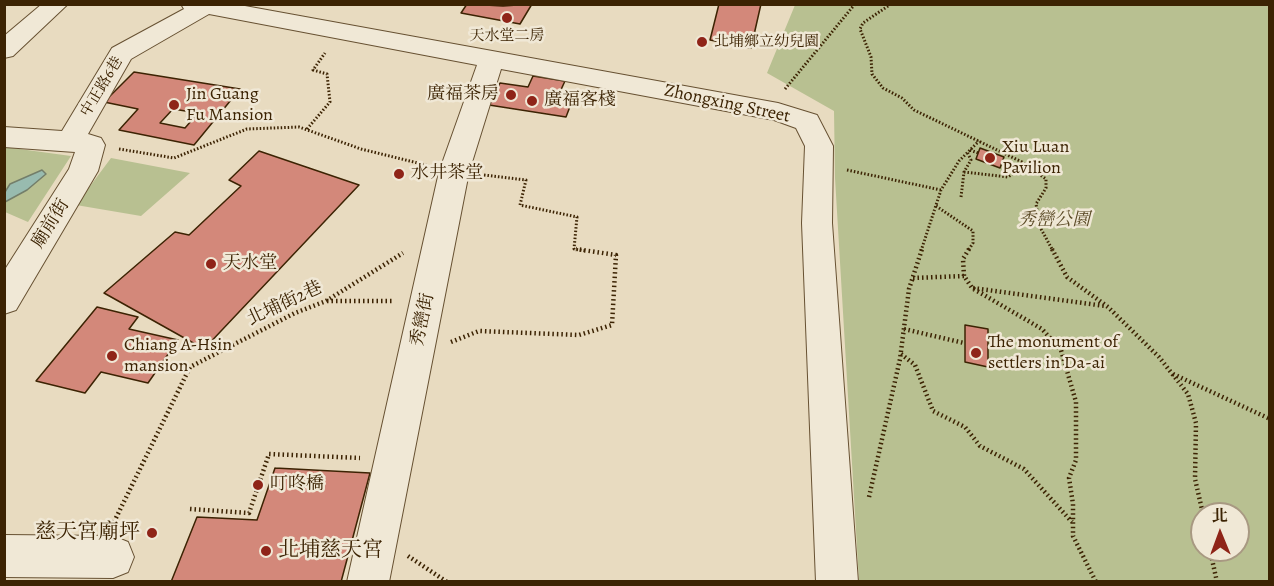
<!DOCTYPE html>
<html>
<head>
<meta charset="utf-8">
<style>
	body { margin:0 }
	#map { position:relative; width:1274px; height:586px; overflow:hidden; background:#e8dbc0; font-family:Alegreya,"Noto Serif TC",serif }
	canvas { display:block }
	.frame { position:absolute; inset:0; border:6px solid #3c2303; pointer-events:none }
	.north { position:absolute; left:1190px; top:502px; width:60px; height:60px; box-sizing:border-box; background:#f0e8d6; border:2px solid #a89982; border-radius:50%; rotate:359deg; font-size:16px; font-weight:700; line-height:24px; text-align:center; color:#3c2303 }
	.north::after { content:''; display:block; margin:auto; width:21px; height:27px; background:#8f2418; clip-path:polygon(50% 0,100% 100%,50% 72%,0 100%) }
</style>
</head>
<body>
<div id="map">
<canvas width="1274" height="586"></canvas>
<div class="frame"></div>
<div class="north">北</div>
</div>
<script>
const c = document.querySelector('canvas').getContext('2d');
c.lineJoin = 'round';
function paint(path, color) {
  c.fillStyle = color;
  c.fill(path, 'evenodd');
}
function poly(rows) {
  const path = new Path2D();
  for (const r of rows) {
    path.moveTo(r[0], r[1]);
    for (let i = 2; i < r.length; i += 2) path.lineTo(r[i], r[i + 1]);
  }
  return path;
}
function stroke(path, color, width, dash) {
  c.strokeStyle = color;
  c.lineWidth = width;
  c.lineCap = dash ? 'butt' : 'round';
  c.setLineDash(dash || []);
  c.stroke(path);
}
function write(font, color, halo, rows, align = 'center') {
  c.font = font + ' Alegreya,"Noto Serif TC",serif';
  c.lineWidth = 5;
  c.setLineDash([]);
  c.textBaseline = 'middle';
  c.strokeStyle = halo;
  c.fillStyle = color;
  for (const [text, x, y, turn = 0] of rows) {
    c.save();
    c.translate(x, y);
    c.rotate((+turn || 0) * Math.PI / 180);
    c.textAlign = isNaN(turn) ? turn : align;
    if (halo) c.strokeText(text, 0, 0);
    c.fillText(text, 0, 0);
    c.restore();
  }
}
paint(poly([
	[795,5,1269,5,1269,581,859,581,835,178,834,111,767,73],
	[1202,514,1238,514,1238,550,1202,550],
	[5,147,71,156,28,222,5,212],
	[111,158,190,173,141,216,76,205]
]), '#b8c091');
const water = poly([
	[42,170,46,174,27,190,5,202,5,192,10,184,42,170]
]);
paint(water, '#98bbaf');
stroke(water, '#737e6a', 1.5);
const building = poly([
	[467,4,503,6,532,4,520,24,461,13,467,4],
	[719,4,761,4,751,48,710,40,719,4],
	[134,72,240,89,194,145,119,130,138,109,104,102,134,72],
	[173,109,198,113,185,128,160,123,173,109],
	[533,76,565,81,559,94,574,96,566,117,489,105,500,83,528,87,533,76],
	[980,148,1004,157,1000,168,976,159,980,148],
	[259,151,359,185,204,349,104,293,175,232,189,235,241,186,229,180,259,151],
	[97,307,138,317,129,329,178,340,148,383,101,372,85,393,36,381,97,307],
	[965,325,988,329,988,367,965,362,965,325],
	[275,468,370,473,341,582,171,582,197,517,257,520,275,468]
]);
paint(building, '#d3887a');
stroke(building, '#3c2303', 1.5);
const minor = poly([
	[42,4,68,4,13,56,4,58,4,36,42,4],
	[181,4,234,4,778,103,817,115,833,146,832,223,858,582,816,582,802,223,805,146,796,128,774,120,501,69,469,172,389,582,347,582,439,172,477,65,209,14,131,59,88,134,101,138,105,145,98,171,16,310,4,314,4,271,69,169,75,152,4,147,4,127,62,131,112,48,184,9,181,4],
	[4,535,113,536,128,542,134,557,128,572,113,578,4,577,4,535]
]);
stroke(minor, '#675132', 2);
stroke(poly([
	[891,4,863,23,860,29,871,57,872,74,883,88,902,98,914,110,1022,162,1046,179,1046,188,1036,204,1040,227,1053,251],
	[785,89,855,4],
	[307,129,330,102,327,74,313,70,325,53],
	[119,149,174,158,247,129,299,127,361,149,426,165],
	[970,150,978,153],
	[1002,161,1020,168],
	[847,170,941,190],
	[964,172,1008,177,1026,164],
	[484,175,526,180,520,205,577,217,574,249,586,251],
	[961,197,964,172,971,160,967,152],
	[936,206,973,231,973,243,968,251],
	[921,251,941,190,959,161,979,141]
]), '#3c2303', 3, [1.5, 2]);
stroke(poly([
	[969,249,963,259,964,276,972,288,1042,329,1061,350,1076,402,1076,460,1069,478,1073,504,1073,536,1096,582],
	[1052,249,1067,277,1108,307,1159,357,1188,394,1196,423,1195,479,1203,514],
	[913,278,964,276],
	[973,288,1105,306],
	[327,301,394,301],
	[904,329,964,343],
	[451,342,479,331,579,335,612,325,616,255,576,249],
	[901,354,915,365,933,411,965,427,980,446,1024,469,1072,522],
	[1173,374,1270,419],
	[869,497,900,359,909,289,922,249],
	[190,509,249,513,269,454,360,458],
	[114,522,190,367,295,313,326,301,403,253],
	[1210,550,1217,582],
	[408,556,447,582]
]), '#3c2303', 4.5, [1.5, 3]);
paint(minor, '#f0e8d6');
for (const [x, y, r, color] of [
	[507,18,6,"#8f2418"],
	[702,42,6,"#8f2418"],
	[511,95,6,"#8f2418"],
	[532,101,6,"#8f2418"],
	[174,105,6,"#8f2418"],
	[990,158,6,"#8f2418"],
	[399,174,6,"#8f2418"],
	[211,264,6,"#8f2418"],
	[976,353,6,"#8f2418"],
	[112,356,6,"#8f2418"],
	[258,485,6,"#8f2418"],
	[152,533,6,"#8f2418"],
	[266,551,6,"#8f2418"]
]) {
  const dot = new Path2D();
  dot.arc(x, y, r, 0, 2 * Math.PI);
  c.fillStyle = color;
  c.fill(dot);
  stroke(dot, '#f0e8d6', 2);
}
write('15px', '#3c2303', '#f0e8d6', [
	["天水堂二房",507,36],
	["北埔鄉立幼兒園",714,42,"left"]
]);
write('15px', '#3c2303', '#f0e8d6', [
	["中正路6巷",102,87,-59]
]);
write('18px', '#3c2303', '#f0e8d6', [
	["Jin Guang",186,95],
	["Fu Mansion",186,116],
	["廣福茶房",499,95,"right"],
	["廣福客棧",544,101],
	["Xiu Luan",1002,148],
	["Pavilion",1002,169],
	["水井茶堂",411,174],
	["天水堂",223,264],
	["The monument of",988,343],
	["settlers in Da-ai",988,364],
	["Chiang A-Hsin",124,346],
	["mansion",124,367],
	["叮咚橋",270,485]
], 'left');
write('18px', '#3c2303', '#f0e8d6', [
	["Zhongxing Street",727,104,12],
	["廟前街",51,224,-58],
	["北埔街2巷",285,304,-25],
	["秀巒街",423,320,-78]
]);
write('italic 18px', '#5b4a26', '#f0e8d6', [
	["秀巒公園",1054,221]
]);
write('21px', '#3c2303', '#f0e8d6', [
	["慈天宮廟坪",140,533],
	["北埔慈天宮",278,551,"left"]
], 'right');
</script>
</body>
</html>
